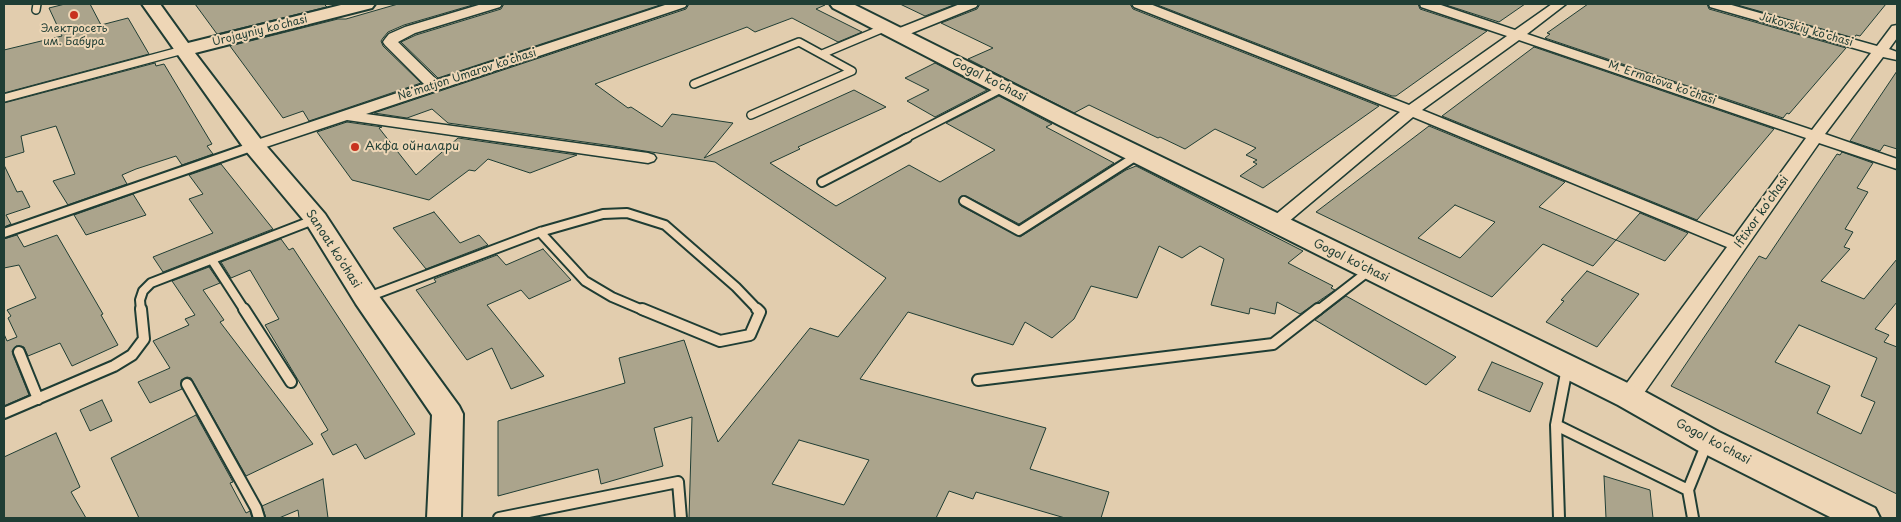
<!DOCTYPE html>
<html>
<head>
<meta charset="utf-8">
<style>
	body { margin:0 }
	#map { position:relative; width:1901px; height:522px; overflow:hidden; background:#e2cdae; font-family:"Playpen Sans",sans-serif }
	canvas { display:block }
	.frame { position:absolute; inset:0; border:5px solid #1f3d34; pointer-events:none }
</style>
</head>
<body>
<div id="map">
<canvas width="1901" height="522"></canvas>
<div class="frame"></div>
</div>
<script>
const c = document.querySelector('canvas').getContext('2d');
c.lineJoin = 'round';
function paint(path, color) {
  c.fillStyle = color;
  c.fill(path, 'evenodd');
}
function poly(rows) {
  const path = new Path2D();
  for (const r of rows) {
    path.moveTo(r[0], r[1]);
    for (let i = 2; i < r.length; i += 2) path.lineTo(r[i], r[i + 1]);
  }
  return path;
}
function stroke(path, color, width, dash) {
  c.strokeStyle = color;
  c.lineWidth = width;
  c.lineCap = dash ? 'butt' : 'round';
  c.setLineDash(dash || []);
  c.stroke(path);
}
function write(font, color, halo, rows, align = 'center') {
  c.font = font + ' "Playpen Sans",sans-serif';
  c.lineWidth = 4;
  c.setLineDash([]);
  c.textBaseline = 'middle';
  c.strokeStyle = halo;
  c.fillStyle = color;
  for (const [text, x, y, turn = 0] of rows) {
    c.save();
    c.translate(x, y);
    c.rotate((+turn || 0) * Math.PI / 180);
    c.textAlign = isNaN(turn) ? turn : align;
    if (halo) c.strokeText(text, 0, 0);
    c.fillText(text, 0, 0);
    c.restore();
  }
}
const building = poly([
	[65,4,90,4,101,25,128,18,149,54,4,93,4,50,62,36,49,8,65,4],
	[195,4,324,4,327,7,217,34,195,4],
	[398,4,476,4,404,25,388,32,383,38,381,41,383,46,421,83,309,121,303,111,283,118,230,46,338,19,346,19,398,4],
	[504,4,663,4,438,78,401,42,416,35,501,9,504,4],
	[689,4,825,4,825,5,816,9,862,32,838,42,792,18,755,32,747,27,595,84,628,108,631,107,662,127,672,114,733,123,704,158,854,90,886,107,798,147,800,149,770,163,836,206,909,165,940,182,995,150,946,123,999,96,1052,124,1046,127,1114,163,1019,224,966,196,961,196,959,199,961,206,1020,237,1126,170,1136,166,1303,251,1288,263,1333,286,1331,288,1335,290,1300,314,1277,302,1275,314,1250,308,1249,314,1211,305,1224,259,1200,246,1182,258,1159,246,1137,298,1091,286,1074,319,1052,338,1025,322,1013,345,908,312,860,379,1046,428,1030,469,1109,492,1101,518,1065,518,976,492,973,499,949,491,936,518,689,518,692,417,654,428,663,466,601,484,598,469,498,496,498,421,625,383,619,358,684,340,718,442,810,328,838,337,886,278,715,162,613,146,448,123,432,109,407,118,374,113,686,9,689,4],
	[799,440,869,460,844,505,772,484,799,440],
	[900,4,956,4,925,16,900,4],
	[980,4,1130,4,1133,9,1379,106,1263,188,1240,176,1257,164,1253,162,1257,160,1246,155,1256,148,1215,129,1185,149,1160,137,1158,138,1089,105,1074,113,968,59,993,48,941,23,977,9,980,4],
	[1155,4,1418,4,1420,9,1487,31,1396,96,1392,96,1155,4],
	[1443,4,1525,4,1499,22,1443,4],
	[1588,4,1707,4,1709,9,1846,48,1789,114,1787,113,1783,118,1545,38,1550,34,1547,33,1588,4],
	[1734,4,1886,4,1860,36,1856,35,1854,38,1734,4],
	[1534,47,1774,129,1697,220,1442,116,1534,47],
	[155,63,156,66,164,64,212,144,207,146,213,154,182,165,176,156,136,169,122,175,127,184,68,205,53,181,75,174,56,126,21,136,24,152,4,158,4,103,155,63],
	[935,63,987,90,935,117,907,101,929,90,905,78,935,63],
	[1897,71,1897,149,1884,145,1880,151,1850,141,1897,71],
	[347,122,382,127,379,128,416,175,458,138,577,155,530,173,488,159,475,171,469,170,429,200,352,180,317,132,347,122],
	[1429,126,1565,182,1539,207,1616,240,1593,266,1543,244,1492,297,1316,212,1429,126],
	[1455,205,1495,222,1460,258,1418,238,1455,205],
	[1842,152,1873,163,1857,188,1868,192,1845,229,1853,232,1844,247,1850,249,1821,281,1864,299,1897,259,1897,302,1875,329,1889,335,1884,342,1897,347,1897,494,1671,386,1759,256,1766,259,1837,154,1840,155,1842,152],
	[1799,325,1877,358,1861,396,1875,402,1861,434,1817,413,1830,386,1775,362,1799,325],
	[221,164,273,229,163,272,153,257,213,233,189,199,203,194,189,175,221,164],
	[4,165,17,192,22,191,30,207,6,215,11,224,4,227,4,165],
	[133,194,146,215,86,235,74,215,133,194],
	[434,212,460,243,479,235,488,245,426,269,393,228,434,212],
	[1640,213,1688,233,1665,261,1616,240,1640,213],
	[17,235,24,247,57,235,103,314,101,315,118,345,72,366,60,343,28,356,24,347,16,346,12,351,13,355,29,395,4,406,4,334,7,341,17,337,8,318,11,316,7,310,36,298,19,265,4,268,4,239,17,235],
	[281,239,289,250,293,248,415,434,365,459,356,444,333,455,321,434,328,430,265,325,279,319,250,270,231,278,221,262,281,239],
	[543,249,571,280,529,299,521,290,487,305,544,376,511,389,492,348,467,360,416,290,436,282,434,279,497,255,506,265,543,249],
	[209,267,220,283,203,290,224,320,220,322,313,444,246,476,191,378,187,377,181,380,182,389,150,403,138,382,170,368,153,341,189,325,185,319,195,315,172,281,209,267],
	[1587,271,1639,294,1597,347,1546,322,1564,301,1561,300,1587,271],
	[1346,296,1456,357,1426,385,1315,320,1346,296],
	[1492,362,1543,383,1530,412,1478,390,1492,362],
	[102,400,112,421,90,431,80,410,102,400],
	[196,415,233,482,230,483,246,513,250,511,252,518,139,518,111,458,196,415],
	[56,433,80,487,71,492,86,518,4,518,4,457,56,433],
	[1604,476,1650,490,1653,518,1606,518,1604,476],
	[323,479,328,518,299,518,298,510,279,518,266,518,262,506,323,479]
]);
paint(building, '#aba48c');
stroke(building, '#1f3d34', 1);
const serviceFar2 = poly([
	[36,10,37,4],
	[822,54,884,28],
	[694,84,799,42,852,71,751,115],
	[4,98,183,50],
	[904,139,1005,87]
]);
const serviceFar1 = poly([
	[822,182,907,138],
	[964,201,1019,231,1138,155],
	[540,232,585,281,612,297,645,311],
	[540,232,603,214,627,213,665,225,736,287,759,311],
	[4,233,254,146],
	[212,260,245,311],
	[368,297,540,232],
	[141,311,140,300,143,291,151,283,316,219],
	[1317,311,1370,270]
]);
const service = poly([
	[244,309,291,382],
	[642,309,720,341,750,335,760,312,757,309],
	[19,352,38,399],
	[978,380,1273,344,1318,309],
	[187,384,256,508,259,518],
	[4,413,114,366,132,355,144,339,141,309],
	[1556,425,1688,490],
	[499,518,678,482,681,518],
	[1559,518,1556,425,1567,368],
	[1693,518,1688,490,1707,443]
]);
const minor = poly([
	[482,4,502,4,500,7,415,33,398,42,437,80,668,4,687,4,685,7,366,114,648,153,654,155,656,158,654,161,648,163,347,120,254,151,248,149,246,146,248,143,424,84,385,45,383,42,385,39,389,34,405,27,482,4],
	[960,4,978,4,976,7,902,37,897,38,890,34,892,31,960,4],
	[1132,4,1150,4,1409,105,1507,36,1421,7,1420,4,1438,4,1515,30,1552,4,1566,4,1527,34,1812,130,1871,53,1710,7,1709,4,1728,4,1877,46,1892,26,1897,25,1897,38,1889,49,1897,52,1897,60,1883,57,1825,134,1897,159,1897,169,1819,143,1637,403,1629,405,1621,403,1618,397,1621,391,1727,247,1413,117,1281,228,1275,229,1269,228,1266,224,1269,220,1400,112,1134,7,1132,4],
	[1519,40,1806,138,1734,237,1422,110,1519,40]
]);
const secondary = poly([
	[142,4,160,4,188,43,345,4,375,4,372,8,195,53,262,141,325,214,376,292,459,406,463,414,461,518,427,518,432,415,356,304,306,223,246,151,142,4],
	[830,4,853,4,1075,115,1640,389,1719,432,1875,508,1880,518,1832,518,1697,450,1618,405,1059,125,833,8,830,4]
]);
stroke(serviceFar2, '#1f3d34', 10);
stroke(serviceFar1, '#1f3d34', 12);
stroke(service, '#1f3d34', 14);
stroke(minor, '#1f3d34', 3);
stroke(secondary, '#1f3d34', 4);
stroke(serviceFar2, '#eed6b6', 7);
stroke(serviceFar1, '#eed6b6', 8);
stroke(service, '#eed6b6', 10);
paint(minor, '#eed6b6');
paint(secondary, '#eed6b6');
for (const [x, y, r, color] of [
	[74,15,5,"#c8321e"],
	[355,147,5,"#c8321e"]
]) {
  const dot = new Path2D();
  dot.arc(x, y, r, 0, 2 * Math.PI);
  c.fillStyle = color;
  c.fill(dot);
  stroke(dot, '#eed6b6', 2);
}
write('11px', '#1f3d34', '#eed6b6', [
	["Электросеть",74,29],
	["им. Бабура",74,42]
]);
write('11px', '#1f3d34', '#eed6b6', [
	["Jukovskiy koʻchasi",1806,30,16],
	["Urоjayniy koʻchasi",260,31,-14],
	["Neʻmatjon Umarov koʻchasi",467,75,-18],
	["M. Ermatova koʻchasi",1662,83,19]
]);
write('12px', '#1f3d34', '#eed6b6', [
	["Gogol ko'chasi",989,80,27],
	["Iftixor koʻchasi",1762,212,-55],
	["Sanoat ko'chasi",333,249,57],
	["Gogol ko'chasi",1351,261,26],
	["Gogol ko'chasi",1713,442,28]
]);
write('12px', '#1f3d34', '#eed6b6', [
	["Акфа ойналари",365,147]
], 'left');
</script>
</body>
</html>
